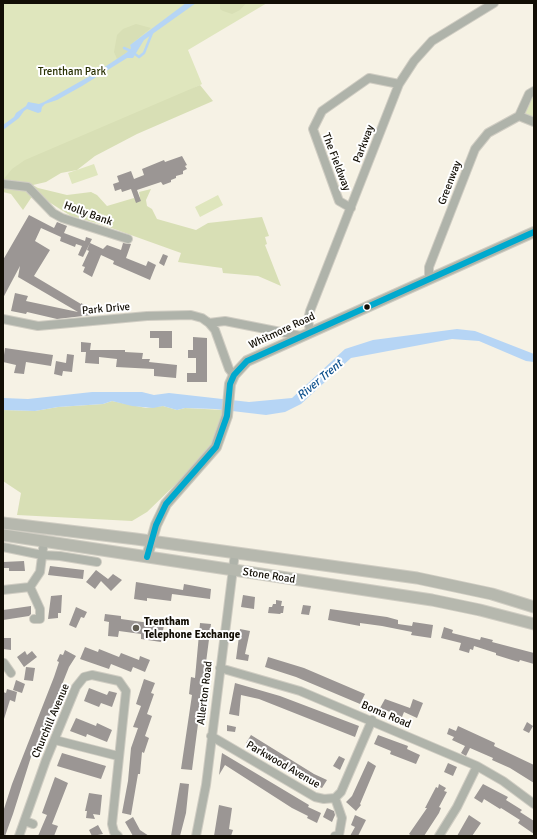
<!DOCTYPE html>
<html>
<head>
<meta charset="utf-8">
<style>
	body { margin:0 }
	#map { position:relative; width:537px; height:839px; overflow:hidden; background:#f6f2e5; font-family:Signika,sans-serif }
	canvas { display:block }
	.frame { position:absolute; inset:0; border:4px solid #120e05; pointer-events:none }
</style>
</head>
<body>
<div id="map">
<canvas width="537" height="839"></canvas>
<div class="frame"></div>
</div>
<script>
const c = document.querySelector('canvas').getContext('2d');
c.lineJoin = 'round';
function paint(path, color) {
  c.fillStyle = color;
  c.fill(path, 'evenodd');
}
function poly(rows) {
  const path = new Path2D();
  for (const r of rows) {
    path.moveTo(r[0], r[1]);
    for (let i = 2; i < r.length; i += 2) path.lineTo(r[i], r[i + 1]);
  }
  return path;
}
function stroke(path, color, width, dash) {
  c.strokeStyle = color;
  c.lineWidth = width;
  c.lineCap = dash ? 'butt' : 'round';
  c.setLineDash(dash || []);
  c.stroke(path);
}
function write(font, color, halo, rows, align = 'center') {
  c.font = font + ' Signika,sans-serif';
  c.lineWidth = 4;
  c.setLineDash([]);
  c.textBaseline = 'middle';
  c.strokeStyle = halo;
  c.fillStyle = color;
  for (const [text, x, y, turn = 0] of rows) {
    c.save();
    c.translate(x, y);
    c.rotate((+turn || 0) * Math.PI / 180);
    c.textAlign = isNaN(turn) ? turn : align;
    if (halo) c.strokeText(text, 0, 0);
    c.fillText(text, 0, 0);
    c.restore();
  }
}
paint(poly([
	[3,3,267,3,188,50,202,84,3,184],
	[534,95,534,118,524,115,531,98],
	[94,164,98,175,72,184,68,173],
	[218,195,223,205,200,217,195,207]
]), '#dfe6bd');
paint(poly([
	[220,3,246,3,240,10,232,14,223,11,220,9],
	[136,24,151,28,130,45,131,48,126,53,117,59,114,52,117,35,123,29],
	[200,85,213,101,137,134,95,156,77,170,61,173,46,182,33,185,38,188,67,195,91,192,97,195,107,206,134,198,136,200,140,197,139,192,151,189,146,200,147,206,152,209,157,219,196,230,208,223,262,217,269,236,265,237,267,244,265,245,281,286,258,276,223,273,222,268,178,262,181,253,103,225,71,216,41,197,31,198,23,210,11,194,3,192,3,180,12,169,25,160],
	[112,401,146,408,163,406,177,410,185,408,223,410,218,430,211,444,178,482,147,512,132,521,17,515,21,493,3,481,3,410,35,411,58,407,103,404]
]), '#d8dfb5');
paint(poly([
	[186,3,196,3,144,40,133,58,127,58,82,86,57,100,45,104,42,107,41,112,38,113,27,109,24,111,19,118,3,130,3,125,14,117,16,113,26,106,28,102,39,104,44,102,97,72,126,53,131,48,130,45],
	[457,329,475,331,534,354,534,362,526,361,479,341,452,339,351,358,301,404,285,412,266,415,215,409,185,408,177,410,163,406,153,408,132,406,112,401,103,404,58,407,35,411,3,410,3,398,28,399,92,392,142,392,154,395,169,393,249,402,292,398,345,349,373,340]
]), '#b6d5f5');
stroke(poly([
	[124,48,131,51],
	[135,54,139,57,144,53,152,33]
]), '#b6d5f5', 2.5);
paint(poly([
	[182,156,187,165,185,166,187,169,183,171,183,174,176,176,176,178,171,180,171,182,163,185,161,182,137,190,141,201,136,203,131,189,122,192,121,189,115,191,113,184,119,182,117,176,131,171,134,179,144,175,142,169,164,160,165,162],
	[29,215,54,228,57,222,67,226,64,233,85,241,86,237,92,239,83,257,78,255,82,246,76,244,75,247,60,241,61,237,41,228,35,241,50,250,34,276,81,304,81,303,93,310,92,315,57,319,27,312,26,314,11,311,15,293,28,296,26,301,78,312,18,277,20,266,3,298,3,260],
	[90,243,103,249,107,245,121,250,123,243,131,244,126,258,146,266,148,261,156,265,150,280,113,264,114,261,101,255,92,277,83,272,85,267,82,266,89,251,87,250],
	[163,254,168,256,164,266,159,263],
	[150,331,172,331,172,348,159,348,159,338,150,338],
	[193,337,207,338,207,382,187,382,187,373,196,373,196,358,188,358,188,350,193,350],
	[81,342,91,343,90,350,125,350,125,352,143,353,142,359,150,359,149,362,177,365,176,378,154,376,154,369,116,367,117,359,99,357,99,364,85,363,86,352,81,352],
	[5,348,53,355,51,366,26,362,24,374,14,373,16,365,3,362],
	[67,354,74,355,72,372,63,371,62,376,54,374,56,361,66,363],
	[24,561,25,571,9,571,9,568,3,568,3,562],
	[50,566,84,570,83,579,48,575],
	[96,570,108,579,113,574,122,580,111,591,101,581,95,589,86,582],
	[136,582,183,590,184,584,211,589,210,599,172,594,171,601,147,598,147,601,134,599],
	[62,595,61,613,58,613,58,618,48,619,51,596],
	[243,595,255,597,254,609,241,607],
	[276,600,282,601,281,606,284,606,283,613,281,613,280,614,268,613,269,607,272,607,273,604,276,604],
	[303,605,311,606,309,615,301,614],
	[31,606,31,614,29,616,3,620,3,610],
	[76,607,87,612,84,618,81,617,76,628,69,625],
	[330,609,387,617,398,620,398,624,412,626,413,622,433,625,431,638,411,635,412,632,382,626,360,623,360,626,328,620],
	[105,614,121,616,121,619,164,625,161,642,141,639,141,634,119,631,118,637,108,636,109,622,104,621],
	[200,623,211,624,192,770,181,769,192,695,189,694,191,677,195,678],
	[444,627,453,630,452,633,480,640,481,637,493,640,492,642,534,653,534,664,520,660,519,662,512,660,496,655,496,653,474,646,473,650,470,649,469,653,459,650,461,643,441,638],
	[240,629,250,631,245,654,249,655,248,661,236,659],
	[3,638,11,638,11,650,3,649],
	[85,647,98,652,99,649,119,657,121,653,139,660,140,656,150,660,145,672,133,667,131,672,111,664,109,669,80,659],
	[65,650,76,656,69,667,33,757,31,757,13,814,5,836,3,836,3,812,12,784,54,677,59,662,57,661,60,654,63,655],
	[25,651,27,655,32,651,37,657,24,667,17,657],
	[268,657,304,668,365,694,360,704,296,677,265,667],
	[26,667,35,668,33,681,24,680],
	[144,679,155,683,151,693,154,694,147,714,152,716,145,736,149,738,144,753,142,752,140,774,138,774,131,815,122,813,128,781,131,748,138,728,133,727,141,706,136,704],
	[16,680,25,684,22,693,13,690],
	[235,683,280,696,359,726,355,737,259,699,241,695,239,716,229,714],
	[89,688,107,695,109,691,117,693,112,707,101,703,99,707,84,701],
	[7,689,17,692,15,702,10,700,4,719,3,692,6,693],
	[385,699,410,708,413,699,423,703,417,718,404,712,402,717,380,708],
	[76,718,96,726,97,723,112,730,107,742,87,734,86,737,70,731],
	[527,722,533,726,529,733,523,730],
	[227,725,236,727,235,732,227,731],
	[458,726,495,743,494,746,534,765,534,783,510,768,492,760,493,758,470,748,466,756,461,753,465,746,452,740,454,737,447,734,449,728,456,731],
	[251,735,314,774,327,780,322,788,304,780,246,743],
	[378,735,408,746,407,749,420,755,416,764,390,754,391,751,374,744],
	[62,753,106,766,101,779,57,766],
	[222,753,309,805,308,807,321,813,317,823,307,818,308,816,292,808,225,765,219,775],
	[339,756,345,759,340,770,333,766],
	[368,761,376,766,360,804,361,805,356,811,346,802,352,796],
	[448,763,457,767,453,776,444,772],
	[55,777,68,783,52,824,58,826,54,836,38,836,47,815,42,813],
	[180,783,189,784,186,813,180,836,171,836],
	[439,784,446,788,444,791,447,792,439,807,441,808,439,813,424,836,412,836,409,834,427,808,425,808,436,787,438,788],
	[483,784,508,797,506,800,522,810,520,812,534,821,534,834,518,823,520,820,501,808,500,809,484,799,482,803,474,798],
	[89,793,102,795,100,815,93,814,95,819,86,818,87,811,85,811],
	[219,805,232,808,229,829,233,830,231,836,214,836],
	[327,808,334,811,335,815,332,822,323,817],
	[355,815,366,820,358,836,350,836,355,827,351,825],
	[469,815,481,823,472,836,457,836],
	[133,817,140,830,149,836,133,836,125,822],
	[98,825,103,834,92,836,89,830]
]), '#9b9694');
const minor = poly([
	[519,116,534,122],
	[3,184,28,187,53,213,62,218,128,239],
	[351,208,339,201,313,129,322,111,369,78,399,84],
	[429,278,429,267,475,149,488,133,519,116,529,94,534,91],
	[3,319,38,326,147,316,191,315,202,318,209,323,225,321,301,336],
	[209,323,215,330,229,369,234,375],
	[310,331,308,320,310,311,399,84,414,61,432,41,494,3],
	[3,547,42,555,60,556,97,562],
	[30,587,40,609,40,619,34,619],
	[3,590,30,587,40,572,44,541],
	[4,663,11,673],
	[220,668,300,691,477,766,503,781,534,804],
	[211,736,315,797,324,799,335,798,341,792,372,720],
	[55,740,118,756],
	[335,798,342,818,339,835,335,836],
	[25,821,33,824],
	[19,836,46,760,76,687,84,677,92,675,119,681,126,691,112,824,114,832,118,836],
	[196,836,206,785,235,553],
	[439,836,457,807,477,766]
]);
const major = poly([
	[147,557,156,525,166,504,216,447,227,416,230,384,234,375,247,361,534,232]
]);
const highway = poly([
	[3,523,136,539,417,578,492,594,534,607],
	[3,535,432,600,480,610,534,624]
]);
stroke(minor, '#d0cdc3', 10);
stroke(major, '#d0cdc3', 12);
stroke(highway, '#d0cdc3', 13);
stroke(minor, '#afb3aa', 8);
stroke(major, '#b1b6aa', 10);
stroke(highway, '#b6b8ae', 11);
stroke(poly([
	[147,557,156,525,166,504,216,447,227,416,230,384,234,375,247,361,534,232]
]), '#00a9ce', 6);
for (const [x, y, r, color] of [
	[367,307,3.5,"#120e05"],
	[136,628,4,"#625e53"]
]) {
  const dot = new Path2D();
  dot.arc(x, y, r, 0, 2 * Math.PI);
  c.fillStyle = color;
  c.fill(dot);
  stroke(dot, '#fff', 1.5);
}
write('11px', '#272f00', '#fff', [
	["Trentham Park",72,72]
]);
write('11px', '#120e05', '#fff', [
	["Parkway",364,144,-69],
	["The Fieldway",336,162,69],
	["Greenway",450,183,-69],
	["Holly Bank",88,214,20],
	["Park Drive",106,309,-5],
	["Whitmore Road",282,331,-25],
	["Stone Road",269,576,9],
	["Allerton Road",205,693,-83],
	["Boma Road",386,715,23],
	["Churchill Avenue",51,721,-67],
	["Parkwood Avenue",283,765,30]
]);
write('bold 11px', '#120e05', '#fff', [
	["Trentham",144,622],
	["Telephone Exchange",144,635]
], 'left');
write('italic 12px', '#0f528e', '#fff', [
	["River Trent",320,380,-40]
]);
</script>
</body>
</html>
